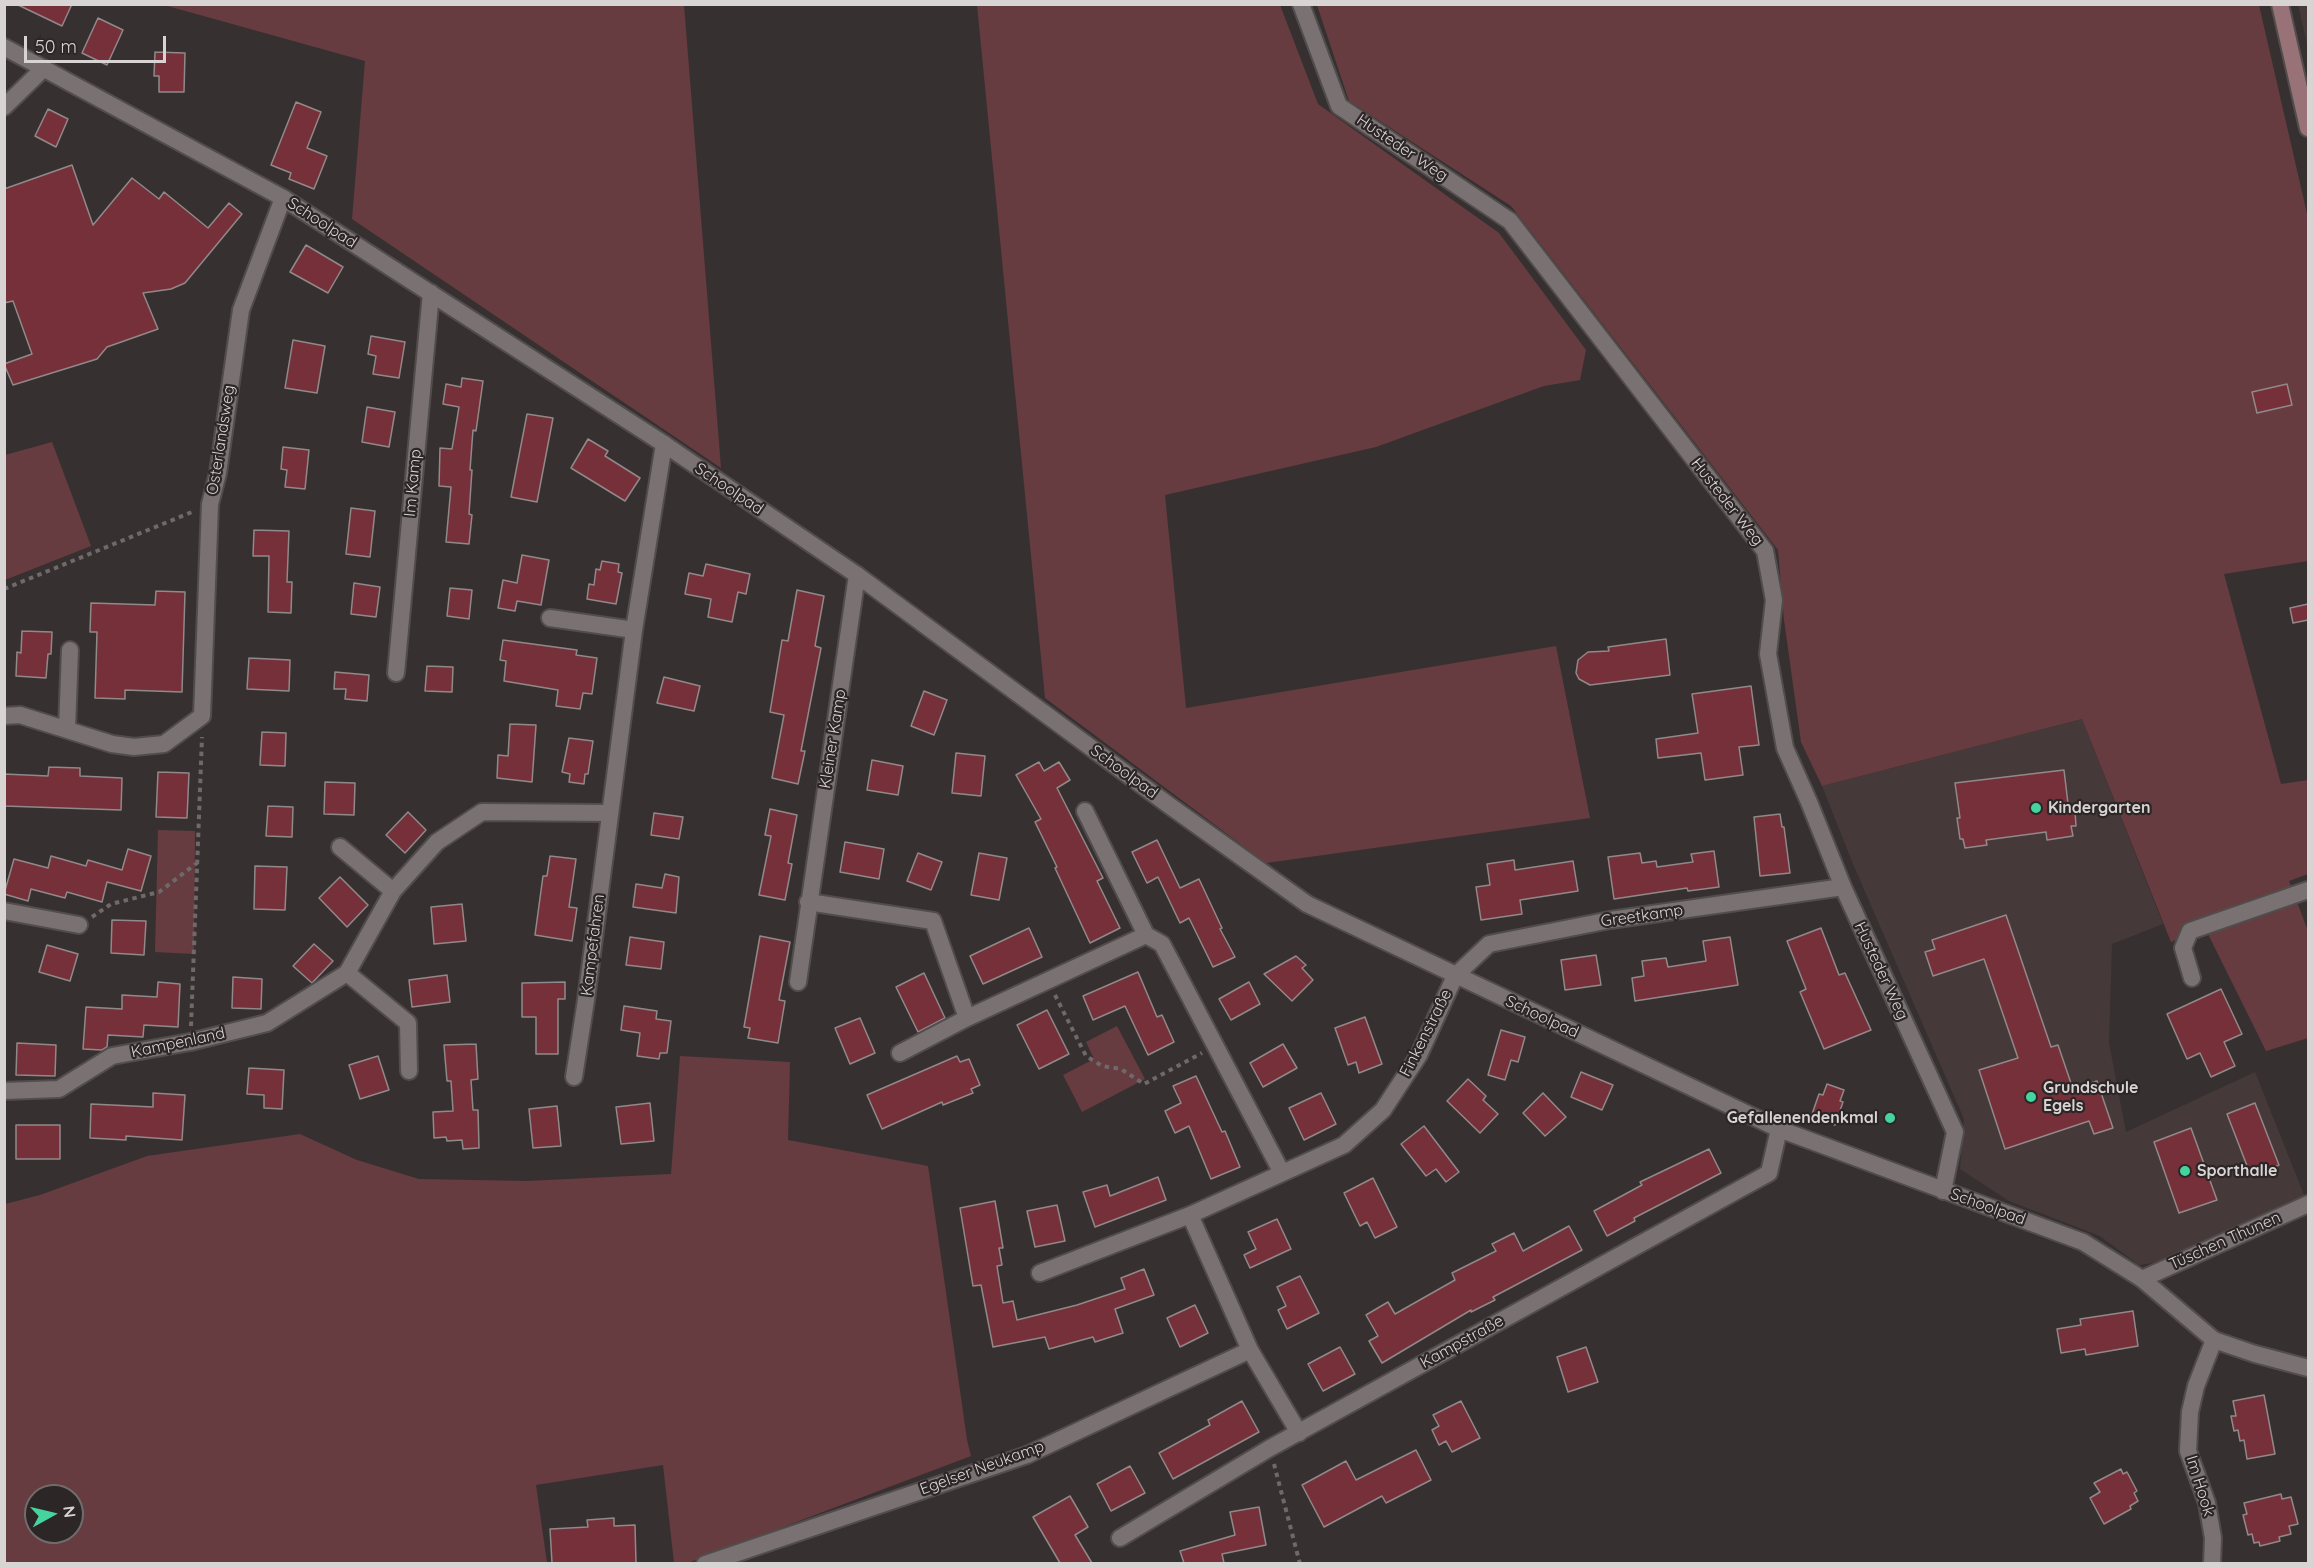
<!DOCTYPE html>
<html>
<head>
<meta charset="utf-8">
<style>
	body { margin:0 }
	#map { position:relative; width:2313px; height:1568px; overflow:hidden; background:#373031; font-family:Quicksand,sans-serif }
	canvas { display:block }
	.frame { position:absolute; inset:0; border:6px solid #d8d4d4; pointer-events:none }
	.north { position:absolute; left:24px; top:1484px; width:60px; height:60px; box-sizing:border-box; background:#2d2627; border:2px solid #716c6c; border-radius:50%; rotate:82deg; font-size:16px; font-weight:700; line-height:24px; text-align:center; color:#d8d4d4 }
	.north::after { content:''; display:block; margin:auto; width:21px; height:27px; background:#46d49e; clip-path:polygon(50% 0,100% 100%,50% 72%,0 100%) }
	.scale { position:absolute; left:24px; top:36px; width:142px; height:27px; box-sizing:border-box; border:3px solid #d8d4d4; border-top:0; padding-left:8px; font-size:18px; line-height:21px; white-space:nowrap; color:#d8d4d4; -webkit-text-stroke:4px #2d2627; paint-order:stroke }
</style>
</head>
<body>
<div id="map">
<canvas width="2313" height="1568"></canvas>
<div class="frame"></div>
<div class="north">N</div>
<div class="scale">50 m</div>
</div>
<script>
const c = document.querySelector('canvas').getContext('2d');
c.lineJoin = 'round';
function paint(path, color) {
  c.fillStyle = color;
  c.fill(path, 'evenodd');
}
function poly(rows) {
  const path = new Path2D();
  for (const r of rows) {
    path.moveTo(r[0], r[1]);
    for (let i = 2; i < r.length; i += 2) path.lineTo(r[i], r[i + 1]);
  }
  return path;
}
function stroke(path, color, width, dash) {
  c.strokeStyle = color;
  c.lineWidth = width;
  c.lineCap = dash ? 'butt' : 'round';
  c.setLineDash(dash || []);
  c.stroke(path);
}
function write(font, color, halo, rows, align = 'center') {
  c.font = font + ' Quicksand,sans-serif';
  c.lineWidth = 4.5;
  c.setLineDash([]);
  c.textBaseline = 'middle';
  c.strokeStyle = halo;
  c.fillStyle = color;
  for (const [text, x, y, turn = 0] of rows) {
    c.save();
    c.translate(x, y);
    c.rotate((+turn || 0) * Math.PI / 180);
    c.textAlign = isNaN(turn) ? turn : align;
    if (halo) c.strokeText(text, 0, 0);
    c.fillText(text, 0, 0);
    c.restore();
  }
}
paint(poly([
	[2298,5,2308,5,2308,48],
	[2082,719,2163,924,2112,944,2109,1043,2126,1132,2255,1072,2306,1200,2172,1260,2139,1265,2100,1236,2009,1201,1960,1169,1964,1119,1853,864,1822,786]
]), '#46393a');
paint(poly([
	[164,5,684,5,721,468,352,219,365,61],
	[977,5,1280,5,1318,104,1499,233,1586,350,1580,380,1544,386,1376,447,1165,495,1186,708,1556,646,1590,818,1266,863,1045,698],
	[1317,5,2259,5,2308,218,2308,561,2224,574,2281,784,2308,780,2308,874,2289,881,2308,931,2308,1038,2266,1051,2205,928,2171,942,2082,719,1822,786,1801,742,1784,620,1778,550,1511,206,1349,101],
	[52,442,91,546,5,580,5,455],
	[158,830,195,831,194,954,155,952],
	[1117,1026,1145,1079,1082,1112,1063,1075,1094,1059,1086,1042],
	[680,1056,790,1062,788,1140,928,1166,967,1440,971,1456,688,1563,674,1563,663,1465,536,1485,547,1563,5,1564,5,1204,40,1195,147,1156,300,1134,357,1160,419,1179,527,1181,671,1174],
	[36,1496,72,1496,72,1532,36,1532]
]), '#663c40');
const building = poly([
	[16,4,72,4,62,26,16,4],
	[98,18,123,30,107,65,82,53,98,18],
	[155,52,185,53,184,92,159,92,159,76,154,76,155,52],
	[296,102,321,112,307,148,327,156,314,189,289,179,291,173,271,165,296,102],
	[48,109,68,119,56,147,35,136,48,109],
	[72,165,93,225,132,178,159,199,164,192,208,228,229,203,242,214,185,283,171,289,143,293,158,329,107,347,97,359,13,385,4,364,32,354,13,301,4,303,4,189,72,165],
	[306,245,343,267,328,293,290,272,306,245],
	[371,336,405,342,399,378,373,374,376,356,368,354,371,336],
	[293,340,325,346,317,393,285,388,293,340],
	[462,378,483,381,476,431,473,430,470,470,472,470,469,514,472,515,469,544,446,542,451,487,439,486,440,448,452,449,459,407,443,404,446,384,461,387,462,378],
	[2287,384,2292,405,2257,413,2252,392,2287,384],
	[367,407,395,412,389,447,362,442,367,407],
	[527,414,553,418,537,502,511,497,527,414],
	[588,439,608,451,605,456,640,478,625,501,571,468,588,439],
	[283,447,309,450,305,489,285,487,287,470,281,469,283,447],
	[351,508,375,511,370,557,346,554,351,508],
	[254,530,289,531,287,582,292,582,291,613,268,612,269,556,253,556,254,530],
	[522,555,549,560,541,605,517,601,515,611,498,608,503,580,517,583,522,555],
	[602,561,619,564,618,572,622,573,616,604,587,599,589,584,594,585,596,569,600,570,602,561],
	[706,564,750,574,746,594,738,592,732,622,708,617,711,599,685,594,689,573,703,576,706,564],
	[354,583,380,587,376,617,351,614,354,583],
	[450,588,472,590,469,619,447,616,450,588],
	[797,590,824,596,815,646,821,648,801,751,805,751,798,784,772,778,784,715,770,712,782,640,788,641,797,590],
	[156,591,185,592,182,692,125,690,125,699,95,698,97,632,90,632,91,603,155,605,156,591],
	[2308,604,2308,620,2293,623,2290,608,2308,604],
	[22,631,52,632,51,654,48,654,46,678,16,676,17,652,21,653,22,631],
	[1666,639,1670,675,1590,685,1579,679,1576,673,1578,660,1588,652,1609,651,1608,647,1666,639],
	[503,640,577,650,576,655,597,658,592,694,583,693,580,709,556,706,558,690,504,681,506,661,500,660,503,640],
	[249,658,290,660,289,691,247,689,249,658],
	[427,666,453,667,452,692,425,691,427,666],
	[335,672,369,675,367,701,345,699,346,689,334,689,335,672],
	[664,677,700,686,694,711,657,703,664,677],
	[1751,686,1759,745,1739,747,1743,775,1705,780,1701,753,1658,758,1656,739,1698,733,1692,694,1751,686],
	[924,691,947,700,934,735,911,726,924,691],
	[510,724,536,725,532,782,497,778,498,755,508,756,510,724],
	[262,732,286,733,285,766,260,765,262,732],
	[569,738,593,741,588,774,585,774,584,784,569,782,570,774,562,772,569,738],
	[956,753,985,756,981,796,952,793,956,753],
	[872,760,903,766,898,795,867,790,872,760],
	[1039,762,1044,771,1059,762,1070,780,1057,788,1103,878,1097,881,1120,928,1090,943,1055,868,1057,867,1035,822,1041,819,1016,775,1039,762],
	[49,767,80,768,80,776,122,778,121,810,4,806,4,774,48,776,49,767],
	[2064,770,2069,812,2075,811,2076,826,2071,826,2073,836,2047,840,2046,832,1986,840,1987,845,1965,848,1963,839,1960,839,1957,818,1960,818,1955,783,2064,770],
	[158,772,189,773,187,818,156,817,158,772],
	[325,782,355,783,354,815,324,814,325,782],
	[268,806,293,807,292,837,266,836,268,806],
	[770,809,797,815,788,863,792,864,785,900,759,895,771,836,765,835,770,809],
	[408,812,426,830,405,853,386,835,408,812],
	[654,813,683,817,679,839,651,835,654,813],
	[1780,814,1782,827,1784,827,1790,873,1760,876,1754,817,1780,814],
	[1157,840,1180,888,1199,879,1222,928,1220,929,1235,957,1213,967,1189,918,1180,923,1158,877,1147,883,1132,852,1157,840],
	[845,842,884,849,879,879,840,872,845,842],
	[128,849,151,856,141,891,107,882,102,902,67,892,65,898,31,889,28,901,4,894,14,859,48,868,51,856,86,866,88,860,122,870,128,849],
	[1714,851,1719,887,1688,891,1687,888,1614,899,1608,857,1640,853,1642,863,1656,861,1657,867,1693,862,1691,854,1714,851],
	[918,853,942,862,931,890,907,881,918,853],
	[979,853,1007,858,999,900,971,895,979,853],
	[550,856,576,859,569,907,577,908,572,941,535,935,543,876,547,876,550,856],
	[1514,860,1515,870,1573,861,1578,891,1520,900,1522,914,1481,920,1476,887,1490,885,1487,864,1514,860],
	[255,866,287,867,285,910,254,909,255,866],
	[665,874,679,877,676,913,633,907,636,884,662,888,665,874],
	[340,877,368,905,347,927,319,898,340,877],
	[462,904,466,941,434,944,431,907,462,904],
	[2006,915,2051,1047,2058,1045,2073,1089,2097,1081,2113,1128,2094,1134,2089,1121,2005,1149,1979,1070,2018,1058,1984,959,1933,976,1925,952,1935,949,1932,940,2006,915],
	[112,920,146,921,144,955,111,953,112,920],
	[1029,928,1042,957,983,984,970,956,1029,928],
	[1821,928,1839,975,1845,973,1871,1030,1824,1049,1800,992,1806,989,1787,941,1821,928],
	[760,936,790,942,779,1000,785,1001,778,1043,748,1038,750,1028,744,1027,760,936],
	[630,937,664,942,661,969,626,965,630,937],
	[1730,937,1738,985,1635,1001,1632,978,1644,976,1642,961,1666,958,1668,967,1706,961,1703,941,1730,937],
	[314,944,333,961,312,983,293,966,314,944],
	[47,945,78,954,70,981,39,972,47,945],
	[1596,955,1601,985,1565,990,1561,960,1596,955],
	[1296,956,1306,965,1302,968,1313,980,1292,1001,1264,974,1296,956],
	[1138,972,1157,1017,1162,1015,1174,1042,1148,1055,1125,1006,1093,1020,1083,996,1138,972],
	[924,973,945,1018,918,1032,896,987,924,973],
	[447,975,450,1002,412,1007,409,980,447,975],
	[233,977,262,979,261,1009,232,1008,233,977],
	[158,982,180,984,178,1027,144,1025,143,1037,108,1035,107,1047,102,1050,83,1049,86,1007,122,1009,122,995,157,997,158,982],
	[565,982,565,999,558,999,558,1054,536,1054,536,1017,522,1017,522,983,565,982],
	[1249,982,1260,1004,1231,1020,1219,999,1249,982],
	[2221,989,2242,1034,2224,1042,2235,1066,2211,1077,2200,1053,2187,1059,2167,1014,2221,989],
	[624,1006,657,1011,656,1019,671,1021,667,1053,660,1053,659,1059,637,1056,640,1033,621,1030,624,1006],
	[1047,1010,1069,1054,1039,1069,1017,1025,1047,1010],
	[1365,1017,1382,1064,1359,1073,1356,1062,1348,1065,1335,1028,1365,1017],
	[860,1018,875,1053,850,1064,835,1028,860,1018],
	[1501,1030,1525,1037,1518,1062,1511,1060,1505,1080,1488,1075,1501,1030],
	[17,1043,56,1045,55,1076,16,1075,17,1043],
	[476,1044,478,1079,471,1080,473,1110,478,1110,479,1148,463,1149,462,1140,447,1141,446,1137,434,1138,433,1112,453,1111,451,1081,447,1081,444,1045,476,1044],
	[1283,1044,1297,1068,1263,1087,1250,1063,1283,1044],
	[378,1056,389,1090,360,1099,349,1065,378,1056],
	[957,1056,960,1062,969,1059,980,1085,971,1089,973,1093,943,1105,942,1102,882,1129,867,1095,957,1056],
	[249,1068,284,1070,282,1109,264,1108,264,1095,247,1094,249,1068],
	[1581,1072,1613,1085,1602,1110,1571,1097,1581,1072],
	[1196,1076,1222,1132,1225,1131,1240,1167,1211,1179,1189,1126,1175,1133,1165,1111,1181,1103,1173,1086,1196,1076],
	[1468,1079,1486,1096,1483,1100,1498,1114,1480,1133,1447,1101,1468,1079],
	[1827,1084,1844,1090,1840,1101,1843,1102,1835,1125,1811,1117,1819,1094,1823,1095,1827,1084],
	[153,1093,185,1095,182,1140,126,1136,126,1140,90,1138,91,1104,153,1107,153,1093],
	[1321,1093,1336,1124,1304,1140,1289,1108,1321,1093],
	[1543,1093,1566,1117,1545,1136,1523,1113,1543,1093],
	[650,1103,654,1141,621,1144,616,1107,650,1103],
	[2255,1103,2279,1165,2251,1176,2227,1114,2255,1103],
	[557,1106,561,1146,533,1148,529,1109,557,1106],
	[16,1125,60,1125,60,1159,16,1159,16,1125],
	[1424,1126,1459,1172,1446,1182,1436,1169,1426,1176,1401,1144,1424,1126],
	[2191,1128,2217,1200,2179,1213,2154,1142,2191,1128],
	[1709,1149,1721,1173,1634,1218,1635,1221,1607,1236,1594,1211,1642,1185,1640,1182,1709,1149],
	[1158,1177,1166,1200,1095,1227,1083,1192,1107,1185,1110,1196,1158,1177],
	[1373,1178,1397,1227,1375,1238,1367,1222,1360,1226,1344,1193,1373,1178],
	[995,1201,1003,1248,999,1248,1002,1265,997,1266,1003,1303,1013,1301,1017,1320,1077,1305,1125,1289,1121,1278,1144,1269,1154,1295,1115,1309,1123,1333,1095,1342,1093,1337,1049,1349,1045,1337,993,1347,981,1285,973,1286,960,1208,995,1201],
	[1057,1205,1065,1241,1035,1247,1027,1211,1057,1205],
	[1277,1219,1291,1249,1250,1268,1244,1255,1256,1249,1248,1232,1277,1219],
	[1569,1226,1582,1250,1493,1297,1495,1300,1471,1312,1471,1310,1382,1363,1369,1341,1378,1336,1366,1315,1388,1302,1395,1314,1455,1280,1452,1273,1496,1251,1492,1244,1514,1233,1523,1251,1569,1226],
	[1300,1276,1319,1313,1287,1329,1278,1310,1286,1306,1277,1287,1300,1276],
	[1195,1305,1208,1333,1180,1347,1167,1318,1195,1305],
	[2133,1311,2138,1346,2086,1355,2085,1349,2061,1353,2057,1329,2081,1325,2080,1319,2133,1311],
	[1340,1347,1355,1374,1323,1391,1308,1364,1340,1347],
	[1586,1347,1598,1382,1568,1392,1557,1357,1586,1347],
	[2264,1395,2275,1454,2247,1459,2244,1440,2240,1441,2238,1430,2234,1431,2231,1416,2236,1416,2233,1401,2264,1395],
	[1242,1401,1259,1432,1173,1479,1159,1453,1210,1425,1208,1420,1242,1401],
	[1461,1401,1480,1438,1452,1452,1446,1441,1439,1445,1432,1430,1439,1426,1433,1415,1461,1401],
	[1416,1450,1431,1480,1386,1503,1382,1496,1324,1527,1302,1485,1346,1461,1356,1480,1416,1450],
	[1130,1466,1145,1493,1111,1511,1097,1484,1130,1466],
	[2121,1469,2123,1474,2127,1472,2137,1491,2134,1493,2138,1501,2130,1506,2131,1509,2104,1524,2090,1498,2100,1492,2094,1483,2121,1469],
	[2281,1494,2282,1499,2291,1497,2298,1524,2289,1526,2291,1534,2279,1537,2280,1541,2260,1546,2259,1542,2254,1543,2252,1534,2248,1535,2243,1515,2247,1514,2244,1503,2281,1494],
	[1070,1496,1088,1527,1075,1535,1092,1563,1060,1563,1033,1517,1070,1496],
	[1259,1507,1266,1545,1222,1554,1224,1563,1184,1563,1180,1551,1235,1535,1230,1512,1259,1507],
	[614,1518,614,1526,635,1525,636,1563,552,1563,550,1529,588,1527,587,1520,614,1518]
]);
paint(building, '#76303a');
stroke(building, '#918989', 1.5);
const minor = poly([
	[1301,4,1339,106,1510,221,1765,551,1774,600,1768,654,1785,748,1809,802,1843,887,1955,1132,1943,1191],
	[4,107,43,69],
	[550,618,634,630],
	[396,673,431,293],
	[4,716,20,715,112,744,134,747,164,744,202,716,210,504,218,473,241,310,283,198],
	[67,728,70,650],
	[1085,811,1146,935,1162,944,1282,1173],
	[340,847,393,891],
	[808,902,933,921,967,1018,1146,935],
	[4,911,79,925],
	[347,973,408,1023,409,1071],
	[2192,978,2183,948,2190,931,2308,890],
	[798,982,857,575],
	[900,1053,967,1018],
	[574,1077,586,1000,634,630,664,444],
	[4,1091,59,1089,112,1056,190,1042,267,1023,347,973,393,891,437,842,482,812,610,813],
	[1190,1215,1250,1350,1299,1433],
	[1040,1273,1190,1215,1344,1145,1383,1110,1419,1055,1455,976,1489,944,1610,920,1843,887],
	[2142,1279,2308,1204],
	[1120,1538,1270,1448,1769,1173,1779,1129],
	[705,1564,1027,1455,1250,1350],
	[2212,1564,2213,1538,2207,1503,2188,1451,2190,1412,2196,1386,2214,1340]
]);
const tertiary = poly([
	[4,47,283,198,664,444,857,575,1170,806,1307,904,1779,1129,2083,1242,2142,1279,2214,1340,2255,1354,2308,1368]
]);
const secondary = poly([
	[2280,4,2308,128]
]);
stroke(minor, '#524d4d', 20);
stroke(tertiary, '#524d4d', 20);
stroke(secondary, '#524d4d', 20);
stroke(poly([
	[4,589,192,512],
	[92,917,111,904,159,892,197,863],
	[1055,995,1086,1056,1102,1066,1121,1069,1144,1084,1202,1053],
	[191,1026,202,737],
	[1274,1464,1300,1564]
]), '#6f696a', 4, [4.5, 4.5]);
stroke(minor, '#7a7272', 16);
stroke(tertiary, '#7a7272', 16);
stroke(secondary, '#987276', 16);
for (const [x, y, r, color] of [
	[2036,808,6,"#46d49e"],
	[2031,1097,6,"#46d49e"],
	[1890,1118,6,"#46d49e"],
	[2185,1171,6,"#46d49e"]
]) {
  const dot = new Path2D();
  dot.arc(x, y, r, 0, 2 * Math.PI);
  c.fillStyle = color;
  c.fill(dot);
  stroke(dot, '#2d2627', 2);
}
write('16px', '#d8d4d4', '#2d2627', [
	["Husteder Weg",1402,148,34],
	["Schoolpad",322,223,33],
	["Osterlandsweg",221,440,-81],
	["Im Kamp",413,483,-85],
	["Schoolpad",729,489,34],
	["Husteder Weg",1727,502,52],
	["Kleiner Kamp",833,739,-81],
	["Schoolpad",1124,772,36],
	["Greetkamp",1642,916,-8],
	["Kampefahren",593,945,-83],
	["Husteder Weg",1881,971,65],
	["Schoolpad",1542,1017,25],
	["Finkenstraße",1426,1033,-63],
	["Kampenland",178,1043,-12],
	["Schoolpad",1988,1207,20],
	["Tüschen Thunen",2225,1241,-24],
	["Kampstraße",1462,1342,-29],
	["Egelser Neukamp",982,1468,-20],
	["Im Hook",2200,1486,73]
]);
write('bold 16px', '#d8d4d4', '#2d2627', [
	["Kindergarten",2048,808],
	["Grundschule",2043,1088],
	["Egels",2043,1106],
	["Gefallenendenkmal",1878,1118,"right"],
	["Sporthalle",2197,1171]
], 'left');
</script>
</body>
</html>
